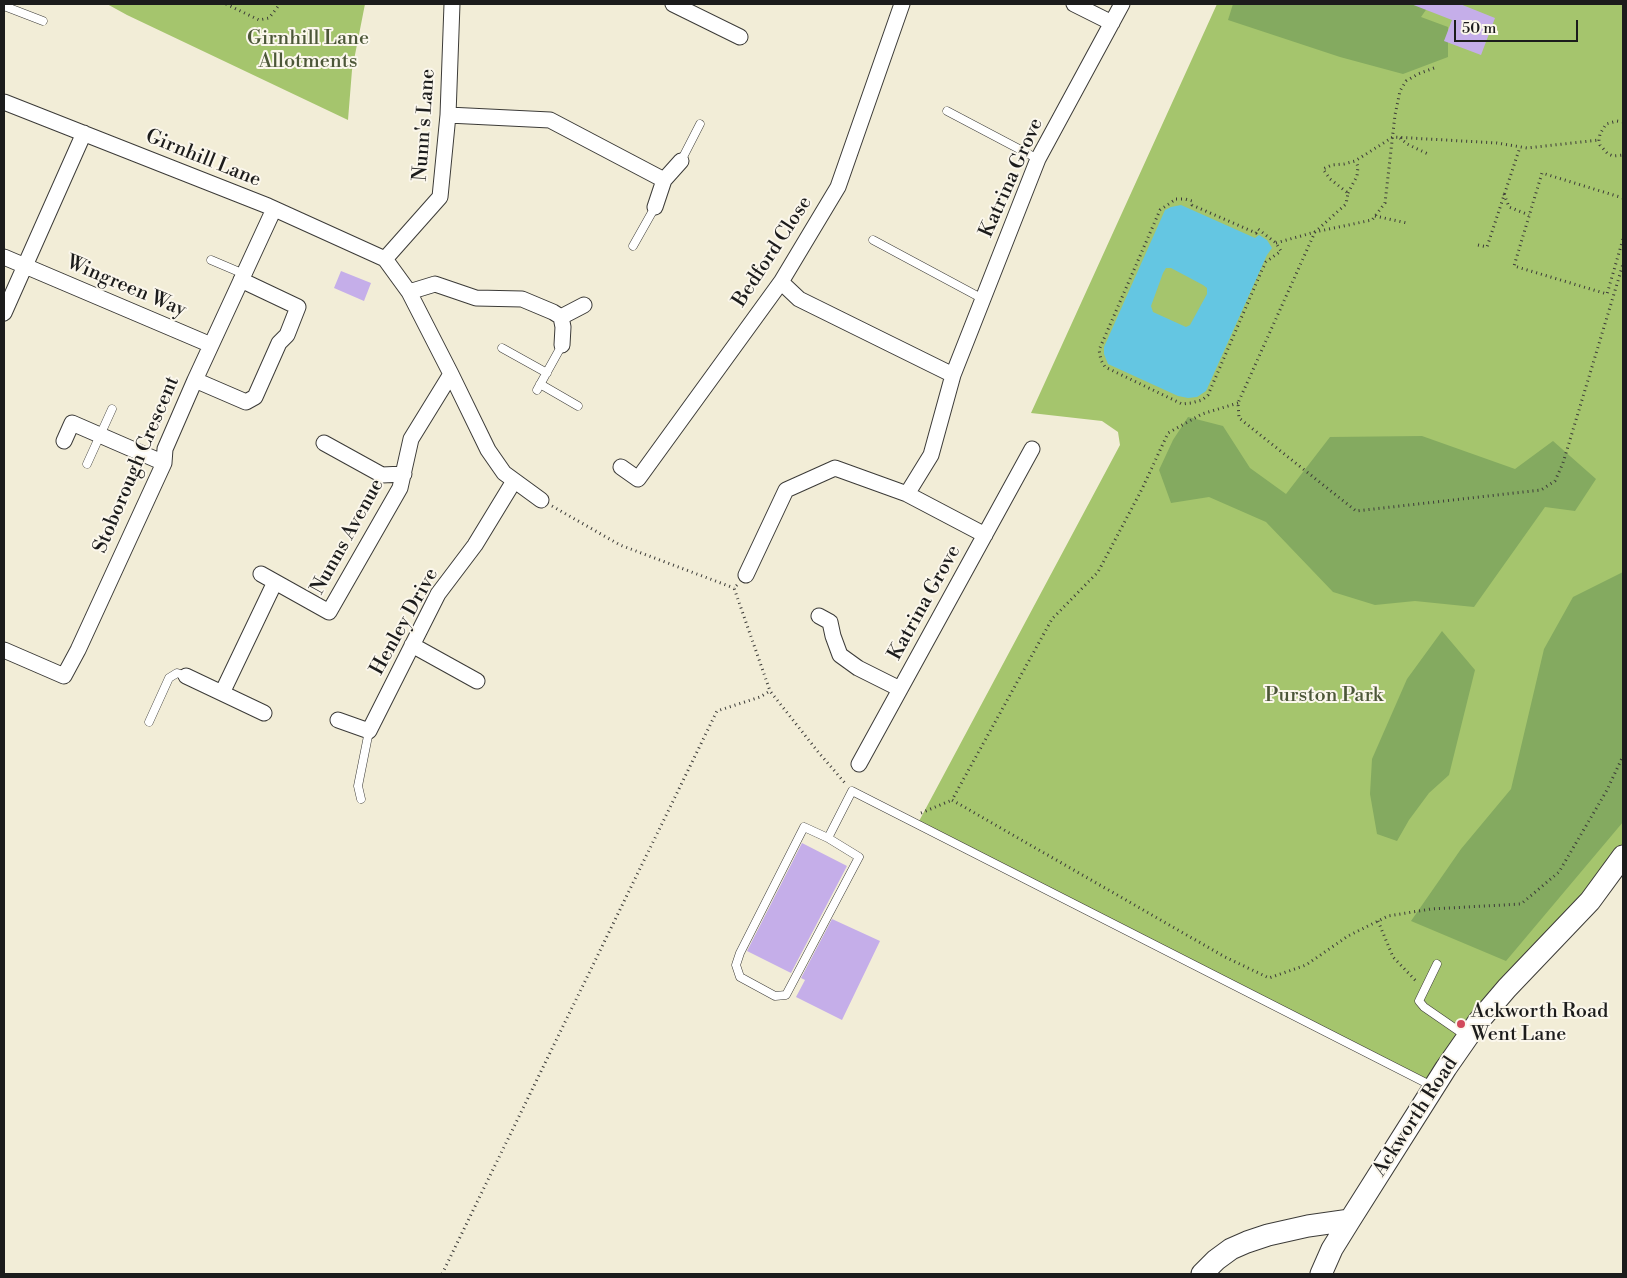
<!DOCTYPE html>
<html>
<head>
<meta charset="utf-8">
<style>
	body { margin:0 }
	#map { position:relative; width:1627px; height:1278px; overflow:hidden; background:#f2edd7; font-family:"Libre Bodoni",serif }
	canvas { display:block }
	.frame { position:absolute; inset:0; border:5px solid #1c1c1c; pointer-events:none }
	.scale { position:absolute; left:1454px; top:20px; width:124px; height:22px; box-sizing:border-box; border:2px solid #1c1c1c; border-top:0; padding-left:6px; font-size:15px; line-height:18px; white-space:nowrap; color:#1c1c1c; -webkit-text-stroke:4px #fbf7ec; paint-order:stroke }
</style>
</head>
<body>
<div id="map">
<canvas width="1627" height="1278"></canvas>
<div class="frame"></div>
<div class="scale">50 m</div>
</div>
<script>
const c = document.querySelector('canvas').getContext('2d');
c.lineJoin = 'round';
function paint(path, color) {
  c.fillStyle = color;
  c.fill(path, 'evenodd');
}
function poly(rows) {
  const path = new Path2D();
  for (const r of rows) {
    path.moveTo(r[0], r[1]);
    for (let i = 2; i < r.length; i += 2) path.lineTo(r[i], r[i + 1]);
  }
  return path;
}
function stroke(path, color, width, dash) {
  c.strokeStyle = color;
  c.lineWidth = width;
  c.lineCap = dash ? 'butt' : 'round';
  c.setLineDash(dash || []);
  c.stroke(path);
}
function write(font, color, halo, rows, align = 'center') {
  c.font = font + ' "Libre Bodoni",serif';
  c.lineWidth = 4;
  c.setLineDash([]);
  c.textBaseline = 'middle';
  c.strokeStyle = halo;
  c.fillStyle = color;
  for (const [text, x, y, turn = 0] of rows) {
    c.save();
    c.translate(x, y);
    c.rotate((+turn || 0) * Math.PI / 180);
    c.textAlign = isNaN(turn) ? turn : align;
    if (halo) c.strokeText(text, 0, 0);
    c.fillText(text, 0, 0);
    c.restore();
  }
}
paint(poly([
	[107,4,365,4,352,70,348,120,127,15],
	[1217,4,1623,4,1623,856,1434,1087,918,823,1120,445,1118,432,1102,421,1031,413]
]), '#a5c56d');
paint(poly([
	[1233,4,1430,4,1421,17,1448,27,1448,57,1403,74,1340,57,1228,20],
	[1188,417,1223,426,1250,468,1286,494,1330,437,1422,436,1515,469,1553,441,1596,479,1575,511,1545,507,1474,607,1415,601,1375,605,1333,592,1266,522,1209,497,1171,503,1159,470,1173,440],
	[1623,572,1623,822,1506,961,1411,921,1461,849,1511,789,1544,649,1573,597],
	[1442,631,1475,670,1449,775,1429,793,1409,820,1397,841,1377,834,1370,794,1372,759,1407,679]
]), '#84aa60');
paint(poly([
	[1181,205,1255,238,1259,235,1267,240,1272,248,1267,255,1206,391,1197,397,1188,398,1178,396,1108,364,1104,354,1104,347,1165,210,1171,207],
	[1166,268,1171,268,1203,285,1207,288,1207,294,1190,325,1186,327,1153,312,1151,306,1163,273]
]), '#64c6e2');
paint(poly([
	[1411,4,1460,4,1495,18,1481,55,1444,41,1452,20],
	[341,271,371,283,364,301,334,288],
	[802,843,847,866,791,973,747,951],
	[832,919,880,941,842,1020,796,997,805,980,801,978]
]), '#c5aee9');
const service = poly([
	[4,6,43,21],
	[947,111,1038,159],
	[681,161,700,124],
	[873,240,983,299],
	[633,246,655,207],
	[211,260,244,274],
	[502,348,547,373],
	[540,384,578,406],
	[537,390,562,345],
	[87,464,112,409],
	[149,722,169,678,177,673,186,676],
	[361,799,358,786,369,731],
	[804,827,828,838,859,857,786,995,775,996,740,977,736,965,740,953,804,827],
	[828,838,852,791,1432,1086],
	[1437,964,1419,1001,1424,1007,1466,1036]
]);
const minor = poly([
	[673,4,740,37],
	[1074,4,1112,23],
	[4,102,268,206,385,259],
	[448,115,550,120,664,180],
	[655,207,664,180,681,161],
	[4,257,211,345],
	[385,259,409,292,451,374,488,450,504,473,541,500],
	[385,259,440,197,448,115,452,4],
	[781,282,799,299,953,375],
	[409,292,435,284,476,298,522,299,553,312,561,317],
	[4,313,84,133],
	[562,345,563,327,561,317,584,305],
	[195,380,246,402,255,397,279,343,287,335,298,307,241,280],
	[64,441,72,423,164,463],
	[324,443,382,475,404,474],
	[621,467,638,479,781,282,838,187,902,4],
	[907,494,931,455,953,375,1038,159,1122,4],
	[261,574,329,612,400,488,411,439,451,374],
	[746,575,786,490,835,468,907,494,985,535],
	[819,616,830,622,833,636,840,655,858,668,900,689],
	[412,645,477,681],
	[4,650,64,676,78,650,164,463,165,449,195,380,274,209],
	[186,676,264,713],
	[222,693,275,582],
	[338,720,369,731,438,594,475,545,514,481],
	[859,764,1032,449]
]);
const secondary = poly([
	[1202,1274,1216,1260,1231,1249,1247,1242,1268,1235,1308,1226,1350,1220],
	[1321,1274,1332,1249,1350,1220,1446,1068,1478,1022,1507,988,1590,901,1623,856]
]);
stroke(service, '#3c3b38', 9);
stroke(minor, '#3c3b38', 17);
stroke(secondary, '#3c3b38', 23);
stroke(poly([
	[226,4,259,20,269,18,280,4],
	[1434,68,1418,74,1406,81,1400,91,1395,115,1385,203,1372,220,1315,232,1238,403,1239,418,1356,511,1541,490,1555,481,1563,463,1623,264],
	[1623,122,1617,121,1606,124,1600,134,1599,140,1600,145,1608,154,1613,156,1623,155],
	[1400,138,1407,144,1428,154],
	[1348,193,1357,176,1358,167,1356,161],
	[1504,194,1509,207,1529,215],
	[1623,198,1542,173,1514,266,1607,294,1623,239],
	[1176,199,1185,199,1192,201,1192,205,1256,233,1258,229,1276,243,1281,251,1266,262,1262,270,1208,395,1202,400,1191,403,1182,404,1105,367,1101,360,1099,350,1160,210,1176,199],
	[1375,216,1407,223],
	[1276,243,1315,232,1346,204,1348,193,1330,179,1323,169,1332,165,1344,164,1355,161,1393,137,1497,143,1527,148,1599,140],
	[1478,245,1487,247,1520,147],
	[1238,403,1202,414,1168,433,1142,489,1098,572,1052,619,952,800,1225,957,1269,978,1306,965,1348,936,1388,916,1431,909,1521,904,1559,872,1607,790,1623,756],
	[552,506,620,545,734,588],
	[737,585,734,588,770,691,819,753,845,783],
	[921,813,952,800],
	[1378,921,1393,957,1416,981],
	[442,1274,717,711,760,697,770,691]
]), '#3c3b38', 3, [1, 4]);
stroke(service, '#fff', 8);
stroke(minor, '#fff', 15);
stroke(secondary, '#fff', 21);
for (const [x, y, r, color] of [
	[1461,1024,5,"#d1495b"]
]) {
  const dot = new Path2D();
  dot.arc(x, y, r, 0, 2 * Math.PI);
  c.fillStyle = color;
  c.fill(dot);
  stroke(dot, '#fbf7ec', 2);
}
write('20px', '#4c5738', '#fbf7ec', [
	["Girnhill Lane",308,39],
	["Allotments",308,62],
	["Purston Park",1324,696]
]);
write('20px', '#1c1c1c', '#fbf7ec', [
	["Nunn's Lane",425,125,-86],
	["Girnhill Lane",203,159,22],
	["Katrina Grove",1012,178,-66],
	["Bedford Close",773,252,-57],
	["Wingreen Way",126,287,23],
	["Stoborough Crescent",137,465,-67],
	["Nunns Avenue",348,537,-61],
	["Katrina Grove",925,603,-61],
	["Henley Drive",405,622,-61],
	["Ackworth Road",1416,1117,-57]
]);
write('20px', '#1c1c1c', '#fbf7ec', [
	["Ackworth Road",1471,1012],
	["Went Lane",1471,1035]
], 'left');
</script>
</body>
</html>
